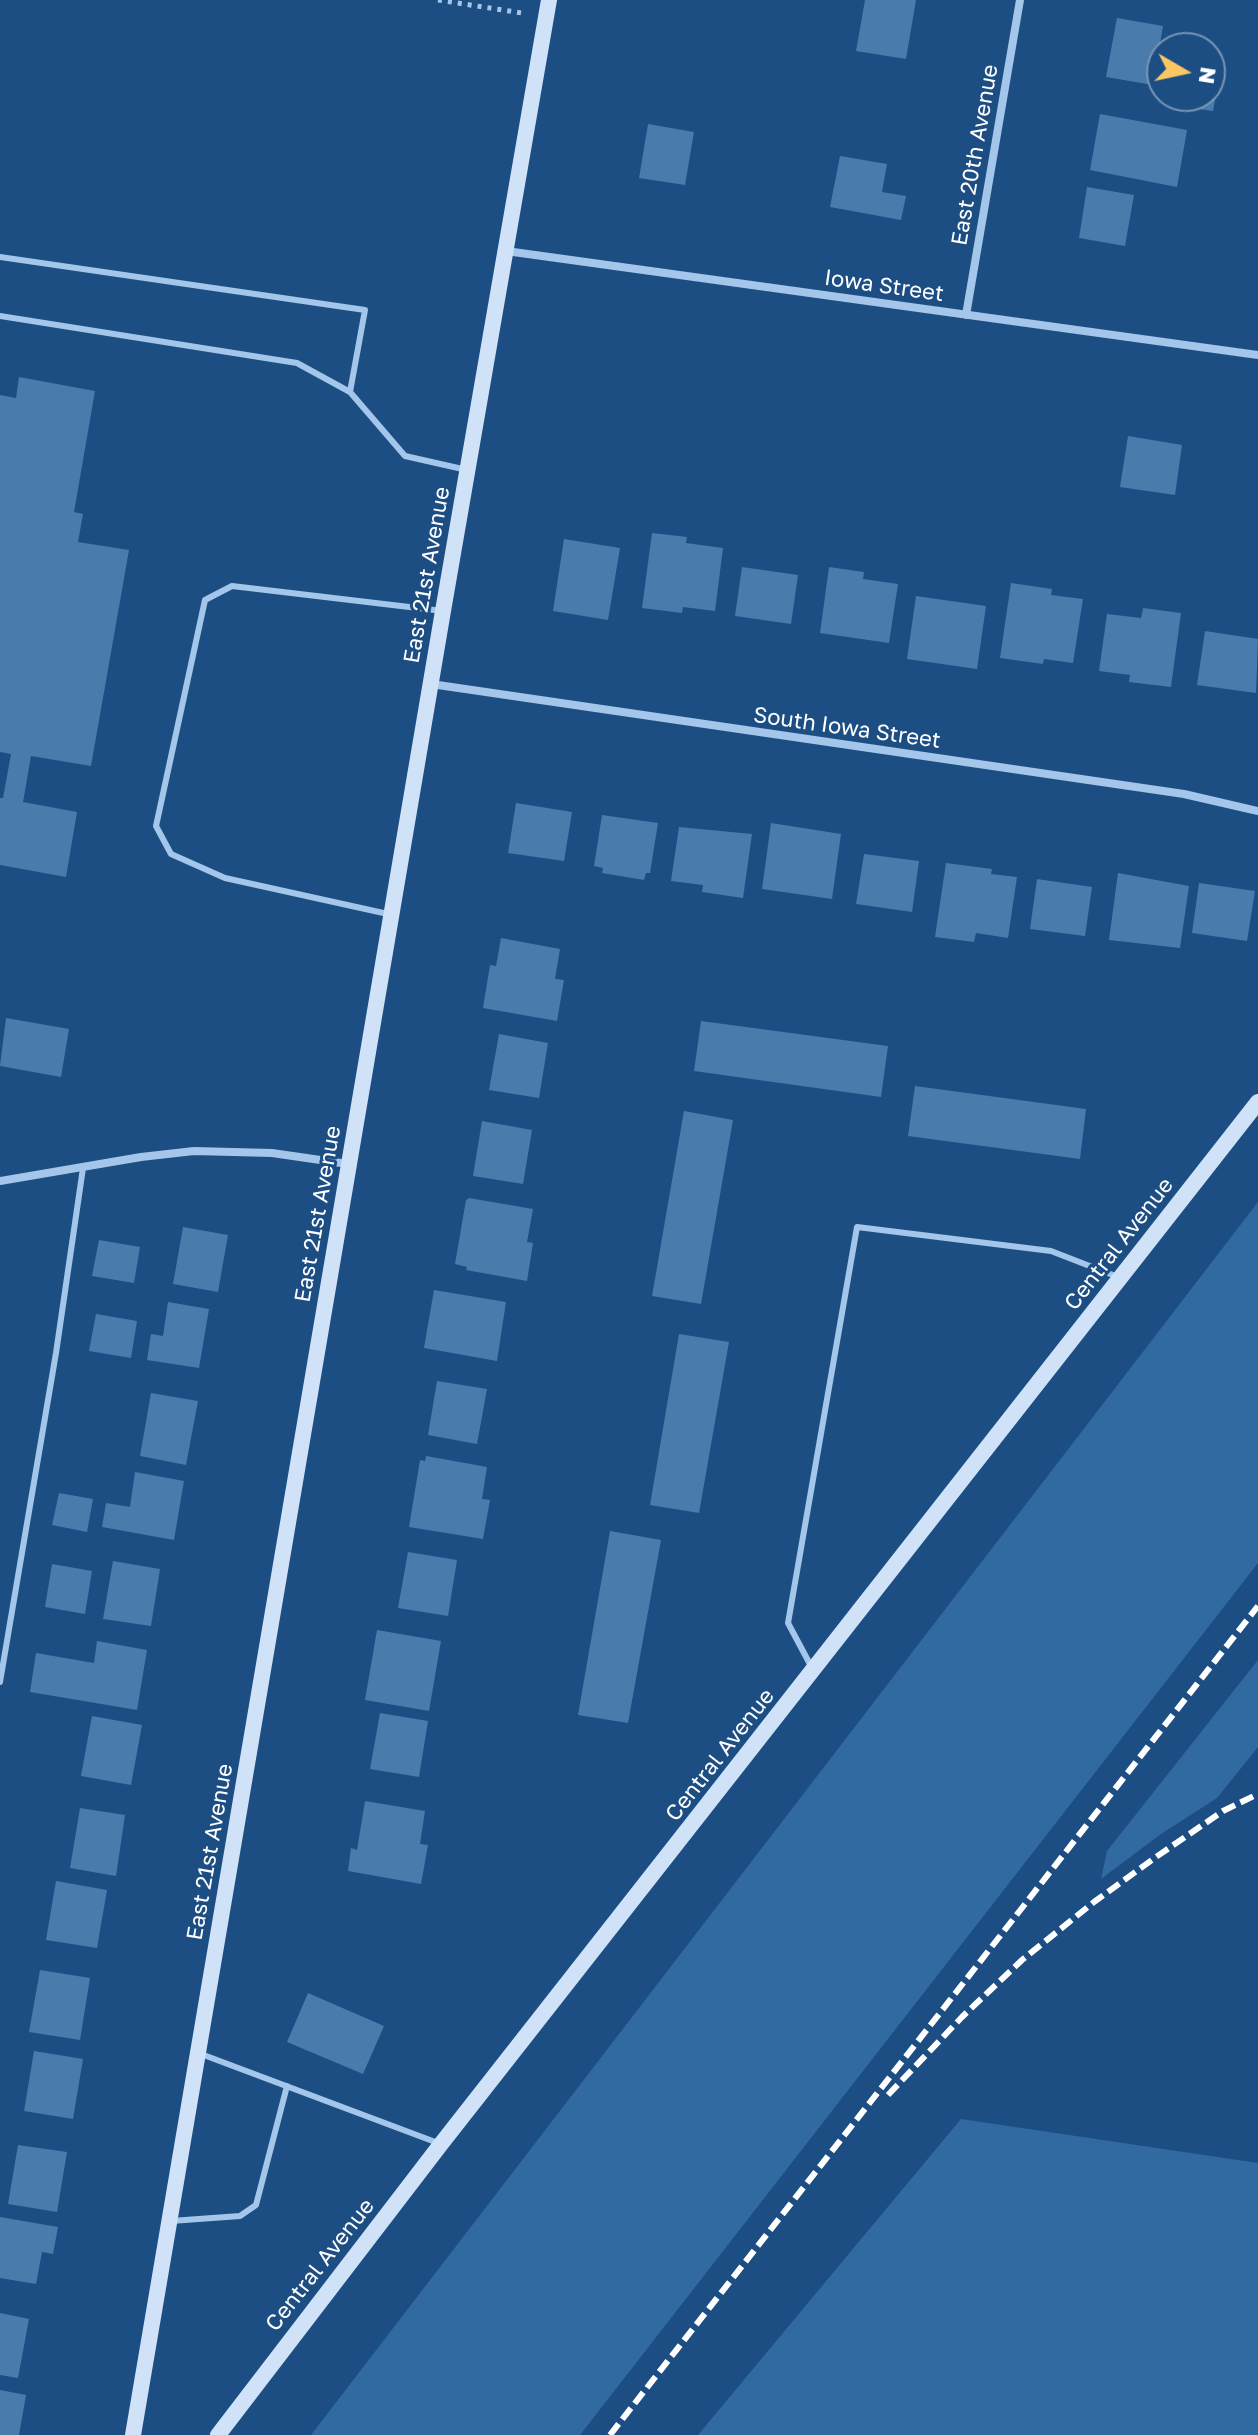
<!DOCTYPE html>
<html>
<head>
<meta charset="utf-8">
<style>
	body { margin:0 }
	#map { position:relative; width:1258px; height:2435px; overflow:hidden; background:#1d4e83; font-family:"Golos Text",sans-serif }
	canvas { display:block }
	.north { position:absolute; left:1146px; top:32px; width:80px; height:80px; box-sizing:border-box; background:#1d4e83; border:2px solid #7795b5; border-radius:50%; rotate:99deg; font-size:22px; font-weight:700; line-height:32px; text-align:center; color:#fff }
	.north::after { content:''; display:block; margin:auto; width:28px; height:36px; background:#f9c662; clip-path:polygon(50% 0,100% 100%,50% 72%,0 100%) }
</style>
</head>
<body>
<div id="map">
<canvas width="1258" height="2435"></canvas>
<div class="north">N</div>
</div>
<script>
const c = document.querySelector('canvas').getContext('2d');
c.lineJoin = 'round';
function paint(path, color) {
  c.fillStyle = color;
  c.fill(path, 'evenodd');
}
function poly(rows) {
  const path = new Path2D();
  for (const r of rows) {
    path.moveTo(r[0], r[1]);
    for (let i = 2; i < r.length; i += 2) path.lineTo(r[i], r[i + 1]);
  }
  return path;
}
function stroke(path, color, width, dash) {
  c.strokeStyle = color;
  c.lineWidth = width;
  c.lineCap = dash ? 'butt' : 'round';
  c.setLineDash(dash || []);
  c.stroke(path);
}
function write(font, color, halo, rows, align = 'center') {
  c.font = font + ' "Golos Text",sans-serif';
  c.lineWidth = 6;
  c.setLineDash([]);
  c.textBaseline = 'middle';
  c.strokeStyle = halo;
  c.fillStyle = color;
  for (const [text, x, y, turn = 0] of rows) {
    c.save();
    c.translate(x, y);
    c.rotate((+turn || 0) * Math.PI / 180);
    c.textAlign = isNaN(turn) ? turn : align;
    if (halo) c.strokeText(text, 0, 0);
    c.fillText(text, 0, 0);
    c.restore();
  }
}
paint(poly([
	[1258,1202,1258,1563,580,2435,311,2435],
	[1258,1660,1258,1747,1217,1798,1161,1834,1101,1879,1107,1851],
	[961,2119,1258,2163,1258,2435,698,2435]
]), '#3169a1');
paint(poly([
	[865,0,916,0,906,59,856,51],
	[1117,18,1163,26,1153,85,1106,77],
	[1210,70,1220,72,1213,111,1177,106,1178,96,1210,96],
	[1100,114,1187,130,1177,187,1090,170],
	[648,124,694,132,685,185,639,178],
	[840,156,887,164,882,192,906,196,901,220,830,207],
	[1087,187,1134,195,1125,246,1079,238],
	[19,377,95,391,74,512,83,514,78,542,129,550,91,766,31,756,23,802,77,812,66,877,0,865,0,798,3,798,11,754,0,752,0,395,16,398],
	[1128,436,1182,445,1175,495,1120,487],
	[652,533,687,537,686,543,723,548,715,611,683,607,682,613,642,608],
	[564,539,620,548,608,620,553,611],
	[742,567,798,575,791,624,735,616],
	[829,567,864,572,863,579,898,584,889,643,820,633],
	[1011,583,1052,589,1051,595,1083,599,1073,663,1044,659,1043,664,1000,658],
	[916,596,986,606,977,669,907,659],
	[1143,608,1181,613,1171,687,1129,682,1130,675,1099,671,1107,614,1141,618],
	[1205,631,1258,639,1256,693,1197,685],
	[516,803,572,812,564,861,508,853],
	[602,815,658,823,650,873,646,873,644,880,602,873,603,868,594,866],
	[771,823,841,834,832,899,762,889],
	[679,827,752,834,743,898,702,892,703,885,671,881],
	[864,854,919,861,912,912,856,904],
	[946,863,992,869,991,874,1017,877,1008,938,976,933,974,942,935,937],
	[1118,873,1189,886,1180,948,1109,940],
	[1037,879,1092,887,1085,936,1030,929],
	[1199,883,1255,891,1247,941,1192,933],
	[501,938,560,949,555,979,564,980,557,1021,483,1008,490,965,496,966],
	[6,1018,69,1029,61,1077,0,1066],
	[701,1021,888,1046,881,1097,694,1071],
	[499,1034,548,1043,539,1098,489,1090],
	[915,1086,1086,1109,1080,1159,908,1136],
	[684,1111,733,1120,701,1304,652,1296],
	[482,1121,532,1130,523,1184,473,1176],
	[469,1198,533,1209,527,1242,533,1243,527,1281,466,1270,467,1267,455,1264,466,1200],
	[183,1227,228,1235,218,1292,173,1284],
	[99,1240,140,1247,134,1283,92,1276],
	[434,1290,506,1302,497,1361,424,1348],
	[168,1302,209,1309,199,1368,147,1360,151,1334,163,1336],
	[96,1314,137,1321,131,1358,89,1351],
	[679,1334,729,1342,699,1513,650,1505],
	[437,1381,487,1389,477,1444,428,1435],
	[151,1393,198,1401,186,1465,140,1456],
	[426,1456,487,1467,482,1499,490,1500,483,1539,409,1527,420,1460,425,1461],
	[135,1472,184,1481,174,1540,102,1527,106,1503,130,1507],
	[59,1493,93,1499,87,1532,52,1525],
	[610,1531,661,1540,628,1723,578,1715],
	[408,1552,457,1560,448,1616,398,1608],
	[113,1561,160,1569,151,1626,103,1619],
	[52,1564,92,1571,85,1614,45,1607],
	[377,1630,441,1641,429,1711,365,1700],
	[97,1641,147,1650,137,1710,30,1692,36,1653,94,1663],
	[380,1713,428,1721,419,1777,370,1769],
	[92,1716,142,1725,131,1785,81,1776],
	[365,1801,425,1811,420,1844,428,1845,421,1884,348,1871,351,1848,357,1850],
	[80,1808,125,1815,116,1876,70,1868],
	[56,1881,107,1890,97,1948,46,1940],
	[40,1970,90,1978,80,2040,29,2032],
	[308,1993,384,2026,363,2074,287,2042],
	[34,2051,83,2059,73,2119,24,2111],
	[18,2145,67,2152,57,2212,8,2204],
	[0,2217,58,2227,53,2254,42,2252,36,2284,0,2278],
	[0,2313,29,2319,18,2378,0,2375],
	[0,2390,26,2395,19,2435,0,2435]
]), '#4a7bad');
stroke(poly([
	[438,0,522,13]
]), '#a3c6ea', 5, [4, 6]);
stroke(poly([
	[0,257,365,310,350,392],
	[0,316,297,363,350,392,405,456,467,470],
	[388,914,225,878,171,854,156,826,205,600,232,586,443,611],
	[812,1668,788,1623,857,1227,1051,1251,1118,1277],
	[0,1682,56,1353,83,1168],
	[201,2054,438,2143],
	[171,2221,240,2216,256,2205,287,2086]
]), '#a3c6ea', 6);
stroke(poly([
	[506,251,1258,355],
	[966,315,1020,0],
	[431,684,1184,794,1258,811],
	[0,1181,141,1157,194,1151,272,1153,348,1164]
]), '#a3c6ea', 8);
stroke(poly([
	[133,2435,443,611,549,0],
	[218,2435,441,2144,1258,1102]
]), '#cfe2f7', 16);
stroke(poly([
	[888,2095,962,2017,1022,1960,1094,1902,1156,1857,1223,1811,1258,1794],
	[610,2435,1258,1606]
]), '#fff', 6, [14, 6]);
write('22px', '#fff', '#1d4e83', [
	["East 20th Avenue",975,155,-80],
	["Iowa Street",884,286,8],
	["East 21st Avenue",427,575,-80],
	["South Iowa Street",847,728,8],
	["East 21st Avenue",318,1214,-80],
	["Central Avenue",1119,1244,-52],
	["Central Avenue",720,1755,-52],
	["East 21st Avenue",210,1852,-80],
	["Central Avenue",320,2265,-52]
]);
</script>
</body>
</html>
